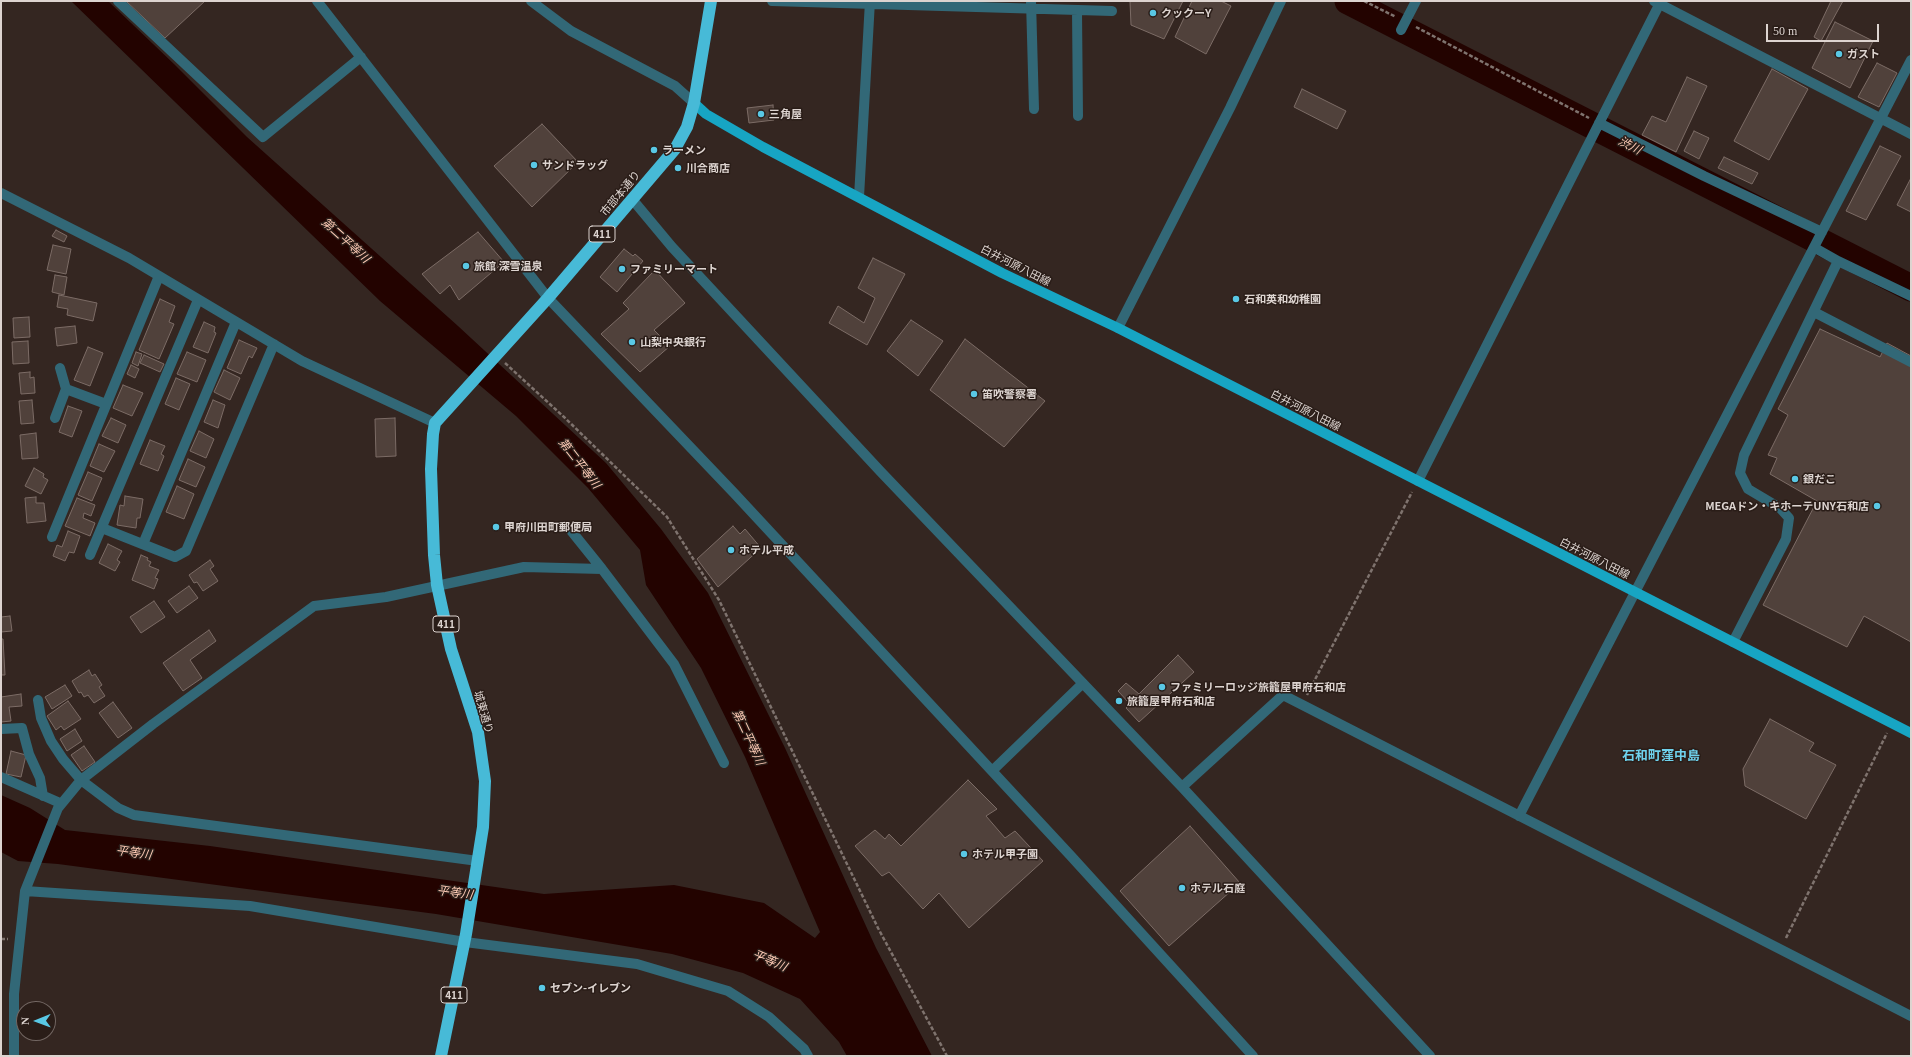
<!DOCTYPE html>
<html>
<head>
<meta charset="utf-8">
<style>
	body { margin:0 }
	#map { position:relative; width:1912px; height:1057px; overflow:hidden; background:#342621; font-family:Georgia,serif }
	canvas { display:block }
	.frame { position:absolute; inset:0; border:2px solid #ddd4d0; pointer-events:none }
	.north { position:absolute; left:16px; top:1001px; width:40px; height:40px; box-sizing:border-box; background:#2a1d18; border:1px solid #726662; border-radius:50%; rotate:269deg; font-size:11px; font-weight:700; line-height:16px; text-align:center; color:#ddd4d0 }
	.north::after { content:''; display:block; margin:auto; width:14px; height:18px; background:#59c8e5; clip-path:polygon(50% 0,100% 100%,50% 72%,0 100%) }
	.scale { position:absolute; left:1766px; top:24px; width:113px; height:18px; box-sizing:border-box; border:2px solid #ddd4d0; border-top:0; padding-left:5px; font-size:12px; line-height:14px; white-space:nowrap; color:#ddd4d0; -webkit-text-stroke:3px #2a1d18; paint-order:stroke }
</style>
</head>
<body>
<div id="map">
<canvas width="1912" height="1057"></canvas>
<div class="frame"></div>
<div class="north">N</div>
<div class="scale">50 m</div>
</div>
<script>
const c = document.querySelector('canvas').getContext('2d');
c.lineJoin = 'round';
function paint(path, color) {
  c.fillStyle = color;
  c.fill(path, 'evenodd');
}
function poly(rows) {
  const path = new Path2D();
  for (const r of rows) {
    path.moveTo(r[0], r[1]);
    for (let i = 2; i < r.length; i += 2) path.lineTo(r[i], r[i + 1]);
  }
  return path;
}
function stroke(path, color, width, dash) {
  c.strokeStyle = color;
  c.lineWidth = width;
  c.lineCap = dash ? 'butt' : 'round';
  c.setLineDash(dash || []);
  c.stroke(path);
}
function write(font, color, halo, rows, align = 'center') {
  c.font = font + ' Georgia,"Noto Sans JP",serif';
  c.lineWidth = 3;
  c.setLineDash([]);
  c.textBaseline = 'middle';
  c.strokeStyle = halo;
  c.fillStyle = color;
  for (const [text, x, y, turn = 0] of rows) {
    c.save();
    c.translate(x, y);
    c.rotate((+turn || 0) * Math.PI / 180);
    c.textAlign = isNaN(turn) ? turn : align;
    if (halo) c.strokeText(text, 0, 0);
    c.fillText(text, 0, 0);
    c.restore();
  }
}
paint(poly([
	[71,1,108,1,174,64,247,137,458,326,606,463,661,529,708,593,785,748,876,948,932,1056,847,1056,839,1042,800,999,743,973,672,954,436,914,58,864,18,861,1,852,1,795,30,808,65,830,210,846,544,894,674,885,764,903,815,938,820,932,745,757,701,668,646,585,640,550,588,488,516,416,380,301]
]), '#230300');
stroke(poly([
	[1348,1,1911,288]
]), '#230300', 27);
const building = poly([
	[126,1,205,1,165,38,126,1],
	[1130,1,1183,1,1164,39,1131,25,1130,1],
	[1192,1,1221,1,1231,6,1206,54,1175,37,1192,1],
	[1831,1,1843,1,1821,41,1814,37,1831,1],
	[1835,22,1873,41,1850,88,1812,68,1835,22],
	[1877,63,1897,73,1879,107,1858,97,1877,63],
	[1772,69,1808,89,1769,160,1734,141,1772,69],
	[1687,77,1707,86,1676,152,1642,135,1652,116,1666,122,1687,77],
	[1302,89,1346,111,1337,129,1294,107,1302,89],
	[773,105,774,120,749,123,747,108,773,105],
	[542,124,578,162,532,207,494,166,542,124],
	[1694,131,1709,138,1699,159,1684,151,1694,131],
	[1880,146,1901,156,1866,220,1846,211,1880,146],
	[1724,157,1758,173,1752,184,1718,168,1724,157],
	[1911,178,1911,212,1897,205,1911,178],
	[56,230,67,236,64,242,52,236,56,230],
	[478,232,504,262,459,300,450,285,440,294,422,274,478,232],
	[53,245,71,249,66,274,47,270,53,245],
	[624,249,633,256,635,254,643,261,617,292,600,277,624,249],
	[873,258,905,274,867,345,829,323,838,306,864,323,875,298,858,288,873,258],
	[655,270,685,303,654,330,670,346,640,372,601,334,629,309,623,303,655,270],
	[55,275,67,277,64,295,52,292,55,275],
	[59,295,97,303,93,321,67,315,68,309,57,307,59,295],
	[160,299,175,306,169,322,174,324,159,359,139,350,160,299],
	[29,317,30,337,14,338,13,318,29,317],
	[911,320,943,341,918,376,887,351,911,320],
	[204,322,215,327,214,332,216,333,208,353,193,347,204,322],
	[75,326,77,343,57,346,55,328,75,326],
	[1820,329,1880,357,1887,343,1911,356,1911,642,1864,616,1847,647,1763,605,1817,501,1770,474,1777,458,1768,455,1788,415,1778,409,1820,329],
	[965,339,1045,401,1004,447,930,390,965,339],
	[239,340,257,348,252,358,249,356,241,374,227,368,239,340],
	[28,341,29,363,13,364,12,342,28,341],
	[88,347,103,353,90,386,74,380,88,347],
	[136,352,142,354,138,366,132,363,136,352],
	[187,352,206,360,197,382,177,374,187,352],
	[144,355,164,364,160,372,140,363,144,355],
	[131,365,139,369,135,378,127,374,131,365],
	[224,370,240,378,230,400,214,392,224,370],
	[30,372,30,378,34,377,35,393,21,394,19,373,30,372],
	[176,378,190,384,179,410,165,404,176,378],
	[123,385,143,393,132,416,113,408,123,385],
	[32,400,34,423,21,424,19,401,32,400],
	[213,400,225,405,218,428,204,422,213,400],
	[68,406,82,411,72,437,59,432,68,406],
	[111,418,126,425,118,443,102,436,111,418],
	[395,418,396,456,376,457,375,419,395,418],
	[199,431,214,439,206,458,190,451,199,431],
	[36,433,38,458,22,459,20,435,36,433],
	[150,440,165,446,161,454,164,456,158,471,140,464,150,440],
	[99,444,115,451,104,472,90,466,99,444],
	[188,459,205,467,196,487,179,480,188,459],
	[34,468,44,474,43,477,48,480,41,494,25,486,34,468],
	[88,472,102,478,92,501,78,495,88,472],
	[177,486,194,494,184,519,166,512,177,486],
	[125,496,143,499,140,518,137,518,136,528,117,525,120,505,124,506,125,496],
	[36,497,36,503,44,503,46,521,27,523,25,498,36,497],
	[77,498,95,505,91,516,84,513,83,518,95,523,90,536,65,526,77,498],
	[733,526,740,534,745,529,761,548,718,587,697,559,733,526],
	[68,531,80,536,74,553,69,552,65,561,53,556,57,545,62,547,68,531],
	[108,544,122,551,117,560,120,562,115,571,99,563,108,544],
	[141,555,148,558,147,560,151,562,149,566,159,570,155,578,158,579,154,589,132,580,141,555],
	[210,560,214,566,210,569,218,581,203,591,197,582,194,583,189,575,210,560],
	[189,586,198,598,177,613,168,601,189,586],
	[154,601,165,617,141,633,130,617,154,601],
	[10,616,12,631,1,632,1,617,10,616],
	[209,630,216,641,190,660,202,678,183,691,163,663,209,630],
	[1,639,3,639,5,675,1,675,1,639],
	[1178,655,1194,672,1139,722,1126,708,1130,704,1118,691,1126,683,1139,694,1178,655],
	[89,670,92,676,95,674,102,685,99,687,105,696,94,703,88,695,84,697,81,692,79,693,72,681,89,670],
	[65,685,72,696,52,709,45,697,65,685],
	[21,694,22,706,9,707,11,721,1,722,1,697,21,694],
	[68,701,81,719,64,730,61,726,56,730,47,716,68,701],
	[113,702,132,728,118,738,99,713,113,702],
	[1770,719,1814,743,1809,751,1836,765,1806,819,1745,786,1743,769,1770,719],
	[75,729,82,741,67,751,60,739,75,729],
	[84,746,95,762,82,771,71,755,84,746],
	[11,751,26,755,21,777,6,774,11,751],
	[968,780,997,809,986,816,1005,838,1015,831,1043,861,969,928,939,893,923,909,889,872,882,876,855,846,875,830,885,839,889,834,901,846,968,780],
	[1190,826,1240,883,1169,946,1120,891,1190,826]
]);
paint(building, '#50413b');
stroke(building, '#7c6c66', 1);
stroke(poly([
	[1364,1,1396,17],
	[1416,27,1589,118],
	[505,363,564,417,667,517,719,600,878,928,947,1056],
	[1307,695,1412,492],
	[1786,938,1887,733],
	[1,939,8,939]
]), '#7f736e', 2.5, [4, 2]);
stroke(poly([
	[118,1,263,137,361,57],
	[317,1,548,298,734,493,1070,855,1253,1056],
	[531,1,571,31,675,86,694,103],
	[772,1,1112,11],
	[1031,1,1034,109],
	[1654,1,1911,134],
	[1077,11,1078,116],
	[1401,30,1416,1],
	[1599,123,1704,176,1822,232],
	[1,193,129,258,302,361,435,423],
	[859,197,870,1],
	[632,199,672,247,881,472,1182,787,1430,1056],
	[1815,248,1838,261,1911,296],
	[1814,312,1911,362],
	[1118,328,1230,108,1281,1],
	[66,389,106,404],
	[55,418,66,389,60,368],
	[1418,481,1661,1],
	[102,528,175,557,186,551,274,344],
	[569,528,602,569,674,664,724,763],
	[52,537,159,276],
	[143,544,236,322],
	[90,555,198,300],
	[1733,642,1786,539,1789,518,1780,508,1748,489,1740,473,1744,455,1838,261],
	[38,700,41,718,51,741,63,759,81,780,118,808,134,815,478,861],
	[1,729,22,728,29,754,40,778,43,796],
	[992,771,1082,684],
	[1,777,60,803],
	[1182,787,1283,695,1911,1016],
	[1519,816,1911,60],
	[25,891,250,906,465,942,637,964,728,991,769,1017,804,1049,808,1056],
	[14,1056,14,994,25,891,58,808,81,780,153,724,314,606,386,597,524,567,602,569]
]), '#326877', 10);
stroke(poly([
	[694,103,706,114,763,147,1002,273,1118,328,1340,441,1911,733]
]), '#17a5c3', 10);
stroke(poly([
	[441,1056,466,934,483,827,485,781,478,732,451,649,437,585,434,555,431,469,433,434,435,423,548,298,675,149,687,127,694,103,711,1]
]), '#47bad7', 12);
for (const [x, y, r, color] of [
	[1153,13,4,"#59c8e5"],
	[1839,54,4,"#59c8e5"],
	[761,114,4,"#59c8e5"],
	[654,150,4,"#59c8e5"],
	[534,165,4,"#59c8e5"],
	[678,168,4,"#59c8e5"],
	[466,266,4,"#59c8e5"],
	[622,269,4,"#59c8e5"],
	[1236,299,4,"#59c8e5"],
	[632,342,4,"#59c8e5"],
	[974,394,4,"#59c8e5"],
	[1795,479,4,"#59c8e5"],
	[1877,506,4,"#59c8e5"],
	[496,527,4,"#59c8e5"],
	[731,550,4,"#59c8e5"],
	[1162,687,4,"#59c8e5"],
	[1119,701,4,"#59c8e5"],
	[964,854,4,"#59c8e5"],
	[1182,888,4,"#59c8e5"],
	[542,988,4,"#59c8e5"]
]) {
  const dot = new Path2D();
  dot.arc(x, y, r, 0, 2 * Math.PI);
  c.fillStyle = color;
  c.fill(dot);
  stroke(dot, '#2a1d18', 1.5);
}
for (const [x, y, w] of [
	[602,234,26],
	[446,624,26],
	[454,995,26]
]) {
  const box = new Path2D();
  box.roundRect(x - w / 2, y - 8, w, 16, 3);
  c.fillStyle = '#2a1d18';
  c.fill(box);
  stroke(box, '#ddd4d0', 1);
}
write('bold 10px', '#ddd4d0', null, [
	["411",602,234],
	["411",446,624],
	["411",454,995]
]);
write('bold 11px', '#ddd4d0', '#2a1d18', [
	["クックーY",1161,13],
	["ガスト",1847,54],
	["三角屋",769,114],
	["ラーメン",662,150],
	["サンドラッグ",542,165],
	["川合商店",686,168],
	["旅館 深雪温泉",474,266],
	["ファミリーマート",630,269],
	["石和英和幼稚園",1244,299],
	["山梨中央銀行",640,342],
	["笛吹警察署",982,394],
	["銀だこ",1803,479],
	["MEGAドン・キホーテUNY石和店",1869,506,"right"],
	["甲府川田町郵便局",504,527],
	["ホテル平成",739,550],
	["ファミリーロッジ旅籠屋甲府石和店",1170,687],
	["旅籠屋甲府石和店",1127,701],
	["ホテル甲子園",972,854],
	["ホテル石庭",1190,888],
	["セブン-イレブン",550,988]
], 'left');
write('11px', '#ddd4d0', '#2a1d18', [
	["市部本通り",620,193,-50],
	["白井河原八田線",1016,265,27],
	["白井河原八田線",1306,410,27],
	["白井河原八田線",1595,558,27],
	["城東通り",484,712,74]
]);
write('italic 12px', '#fbc9b4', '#2a1d18', [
	["渋川",1630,145,27],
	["第二平等川",346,240,42],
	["第二平等川",580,463,52],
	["第二平等川",749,737,65],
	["平等川",134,852,8],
	["平等川",455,892,8],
	["平等川",770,960,23]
]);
write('bold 13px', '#6fd2ed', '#2a1d18', [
	["石和町窪中島",1661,755]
]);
</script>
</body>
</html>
